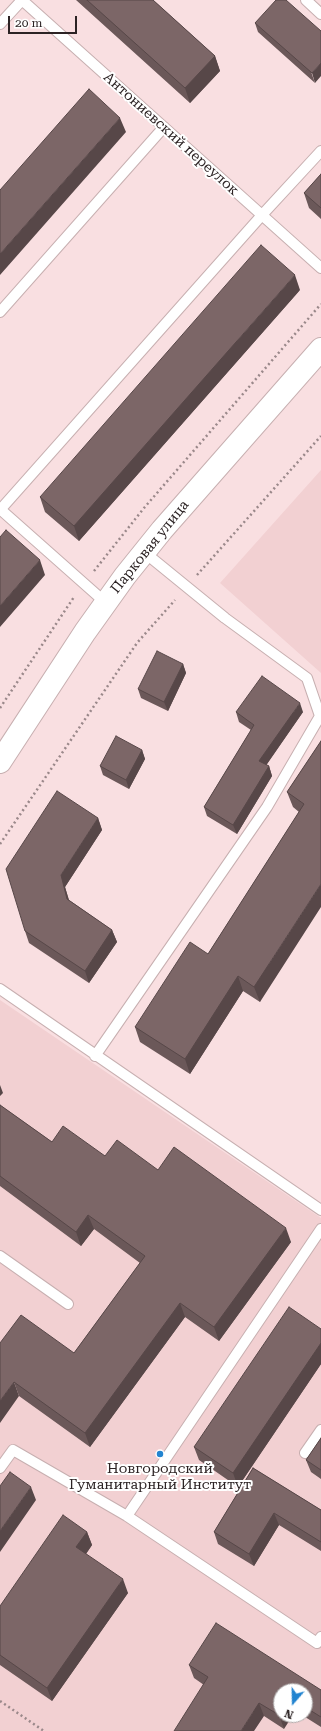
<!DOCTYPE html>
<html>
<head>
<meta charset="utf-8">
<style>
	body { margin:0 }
	#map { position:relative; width:321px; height:1731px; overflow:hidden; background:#f9dfe1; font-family:"Roboto Serif",serif }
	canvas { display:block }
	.north { position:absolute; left:273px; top:1683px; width:40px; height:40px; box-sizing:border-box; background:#fff; border:1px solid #aba7a7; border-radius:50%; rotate:200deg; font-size:11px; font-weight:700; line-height:16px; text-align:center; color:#2c2324 }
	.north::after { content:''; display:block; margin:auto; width:14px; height:18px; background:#2284d0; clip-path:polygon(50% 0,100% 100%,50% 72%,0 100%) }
	.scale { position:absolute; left:8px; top:16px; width:69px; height:18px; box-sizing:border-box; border:2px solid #2c2324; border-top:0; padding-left:5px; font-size:12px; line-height:14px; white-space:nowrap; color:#2c2324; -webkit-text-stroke:3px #fff; paint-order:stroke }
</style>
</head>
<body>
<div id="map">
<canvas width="321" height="1731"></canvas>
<div class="north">N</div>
<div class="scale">20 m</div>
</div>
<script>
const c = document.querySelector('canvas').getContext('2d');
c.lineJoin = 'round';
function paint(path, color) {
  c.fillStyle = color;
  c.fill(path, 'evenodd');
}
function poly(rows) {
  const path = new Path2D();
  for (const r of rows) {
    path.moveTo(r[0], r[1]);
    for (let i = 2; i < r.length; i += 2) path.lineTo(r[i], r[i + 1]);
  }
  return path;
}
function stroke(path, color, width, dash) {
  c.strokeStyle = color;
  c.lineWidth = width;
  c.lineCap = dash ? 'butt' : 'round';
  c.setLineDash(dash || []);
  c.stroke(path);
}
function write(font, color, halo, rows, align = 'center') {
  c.font = font + ' "Roboto Serif",serif';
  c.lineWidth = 4;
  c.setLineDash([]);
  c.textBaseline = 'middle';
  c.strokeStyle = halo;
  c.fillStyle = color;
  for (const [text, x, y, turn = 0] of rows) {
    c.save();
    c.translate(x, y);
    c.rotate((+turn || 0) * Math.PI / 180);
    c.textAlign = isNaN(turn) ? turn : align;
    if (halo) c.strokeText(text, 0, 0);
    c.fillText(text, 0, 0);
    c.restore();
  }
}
paint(poly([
	[321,470,321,673,220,583],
	[0,1000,321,1218,321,1731,0,1731],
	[281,1691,305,1691,305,1715,281,1715]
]), '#f2d0d2');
const lane = poly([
	[306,0,321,14],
	[0,24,22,0,321,268],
	[0,312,164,127],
	[0,509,106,603],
	[0,510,262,215,321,151],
	[0,989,321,1210],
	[95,1056,267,807,320,716,307,678,225,618,144,552],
	[0,1256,68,1304],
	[305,1453,321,1430],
	[0,1468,13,1450,127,1516,321,1229],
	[127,1516,317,1643,321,1637]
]);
const secondary = poly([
	[0,762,85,632,125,576,162,530,321,349]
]);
stroke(lane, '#c7afb0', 12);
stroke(secondary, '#c7afb0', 24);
stroke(poly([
	[94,571,144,508,321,304],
	[197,575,321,436],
	[0,708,74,597],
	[0,844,137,643,175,600],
	[0,1701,44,1731]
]), '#9a888a', 2.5, [2, 3]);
stroke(lane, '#fff', 10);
stroke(secondary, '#fff', 22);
paint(poly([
	[76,0,153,0,215,56,220,71,190,103],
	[286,0,315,83,258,32,255,23],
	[321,174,321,219,309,208,304,193],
	[300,290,79,541,45,512,40,497],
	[183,664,186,673,168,711,141,698,138,689],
	[236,712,303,712,266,765,269,766,272,776,237,834,207,816,204,807,251,730,239,722],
	[321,741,260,1002,243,991,190,1074,140,1042,135,1027,208,954,299,812,293,807,287,792],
	[142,750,145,759,129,789,103,775,100,766],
	[98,818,102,830,65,887,69,900,112,930,117,942,89,983,29,943,25,931],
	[0,1105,52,1142,158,1170,291,1242,219,1341,185,1317,90,1447,19,1396,0,1343,74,1353,140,1263,94,1229,81,1246,0,1186],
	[321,1329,321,1364,238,1487,199,1460,194,1447],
	[321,1438,321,1479,311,1472,306,1460],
	[253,1468,321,1510,321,1551,279,1525,254,1566,218,1544,214,1532],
	[87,1532,92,1545,86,1554,128,1593,52,1701,0,1665,0,1606],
	[189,1665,321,1690,321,1727,302,1715,305,1715,305,1691,281,1691,284,1729,264,1716,204,1685,194,1678]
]), '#6b5859');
paint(poly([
	[215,56,220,71,190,103,185,88],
	[321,63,321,76,315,83,312,73],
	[120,118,126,132,0,275,0,254],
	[295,275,300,290,79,541,74,526],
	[40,560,45,575,0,627,0,606],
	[183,664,186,673,168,711,164,702],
	[300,703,303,712,263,770,259,761],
	[142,750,145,759,129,789,126,780],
	[269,766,272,776,237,834,233,825],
	[98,818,102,830,65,887,72,911,67,899,61,875],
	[321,884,321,907,260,1002,254,987],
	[112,930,117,942,89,983,85,971],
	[238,976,243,991,190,1074,185,1059],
	[0,1085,3,1093,0,1096],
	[88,1215,94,1229,81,1246,76,1232],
	[286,1228,291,1242,219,1341,214,1327],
	[180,1303,185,1317,90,1447,85,1433],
	[321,1343,321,1364,238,1487,233,1473],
	[14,1382,19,1396,0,1423,0,1401],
	[31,1487,36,1500,0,1552,0,1531],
	[274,1513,279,1525,254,1566,249,1554],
	[87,1532,92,1545,81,1561,76,1547],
	[123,1579,128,1593,52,1701,47,1688],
	[259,1703,264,1716,254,1731,241,1731],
	[281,1712,281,1715,293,1715,284,1729,279,1715]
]), '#574748');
const building = poly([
	[87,0,153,0,215,56,185,88,87,0],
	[276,0,286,0,321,31,321,63,312,73,255,23,276,0],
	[89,89,120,118,0,254,0,190,89,89],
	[321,174,321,208,304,193,321,174],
	[261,245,295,275,74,526,40,497,261,245],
	[6,530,40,560,0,606,0,537,6,530],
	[157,651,183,664,164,702,138,689,157,651],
	[262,676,300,703,259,761,269,766,233,825,204,807,254,725,236,712,262,676],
	[116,736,142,750,126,780,100,766,116,736],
	[321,741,321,884,254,987,238,976,185,1059,135,1027,190,942,208,954,304,804,287,792,321,741],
	[57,791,98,818,61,875,67,899,112,930,85,971,25,931,6,869,57,791],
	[0,1105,52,1142,63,1126,105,1156,117,1140,158,1170,174,1147,286,1228,214,1327,180,1303,85,1433,14,1382,0,1401,0,1343,21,1315,74,1353,145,1256,88,1215,76,1232,0,1176,0,1105],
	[289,1307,321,1329,321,1343,233,1473,194,1447,289,1307],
	[321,1438,321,1470,306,1460,321,1438],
	[253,1468,321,1510,321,1542,274,1513,249,1554,214,1532,253,1468],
	[10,1472,31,1487,0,1531,0,1486,10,1472],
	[63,1515,87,1532,76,1547,123,1579,47,1688,0,1655,0,1606,63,1515],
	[216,1623,321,1690,321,1717,305,1707,305,1691,281,1691,281,1712,279,1715,259,1703,241,1731,174,1731,208,1677,189,1665,216,1623]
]);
paint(building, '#7c6667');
stroke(building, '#574748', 1);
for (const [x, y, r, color] of [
	[160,1454,4,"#2284d0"]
]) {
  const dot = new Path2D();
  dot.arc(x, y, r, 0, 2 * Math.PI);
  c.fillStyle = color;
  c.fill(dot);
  stroke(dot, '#fff', 1.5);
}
write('14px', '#2c2324', '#fff', [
	["Антониевский переулок",171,134,42],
	["Парковая улица",150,547,-51]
]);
write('14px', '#2c2324', '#fff', [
	["Новгородский",160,1469],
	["Гуманитарный Институт",160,1485]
]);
</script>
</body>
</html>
